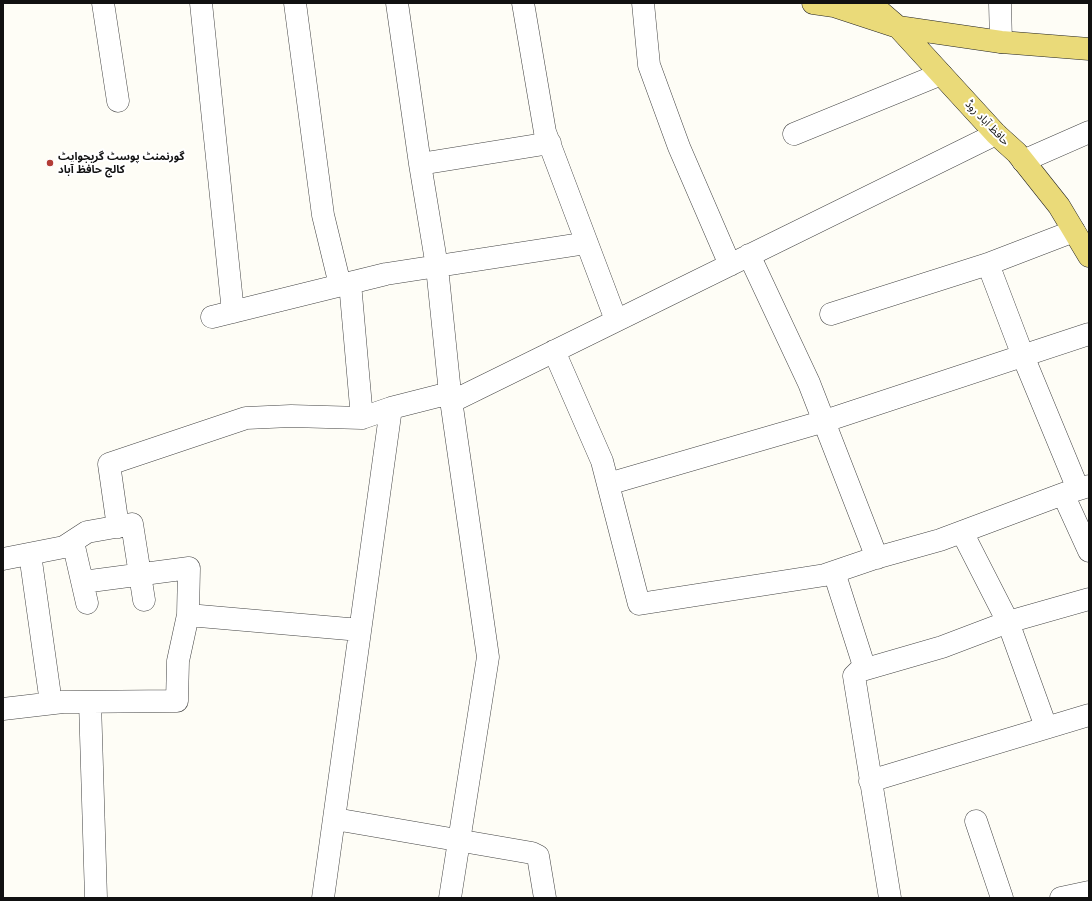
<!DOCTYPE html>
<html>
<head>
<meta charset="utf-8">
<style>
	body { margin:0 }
	#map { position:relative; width:1092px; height:901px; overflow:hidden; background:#fefdf6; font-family:Lora,serif }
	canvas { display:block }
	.frame { position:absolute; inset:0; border:4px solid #111; pointer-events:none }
</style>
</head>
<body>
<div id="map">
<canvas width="1092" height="901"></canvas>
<div class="frame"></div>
</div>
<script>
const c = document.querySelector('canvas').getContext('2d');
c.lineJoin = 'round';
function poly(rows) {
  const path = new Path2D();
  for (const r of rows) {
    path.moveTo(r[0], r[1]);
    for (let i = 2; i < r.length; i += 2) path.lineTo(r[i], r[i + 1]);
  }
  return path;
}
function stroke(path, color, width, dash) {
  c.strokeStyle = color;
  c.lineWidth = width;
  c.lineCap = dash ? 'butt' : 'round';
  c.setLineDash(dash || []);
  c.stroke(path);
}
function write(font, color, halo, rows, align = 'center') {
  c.font = font + ' Lora,"Noto Sans Arabic",serif';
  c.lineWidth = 4;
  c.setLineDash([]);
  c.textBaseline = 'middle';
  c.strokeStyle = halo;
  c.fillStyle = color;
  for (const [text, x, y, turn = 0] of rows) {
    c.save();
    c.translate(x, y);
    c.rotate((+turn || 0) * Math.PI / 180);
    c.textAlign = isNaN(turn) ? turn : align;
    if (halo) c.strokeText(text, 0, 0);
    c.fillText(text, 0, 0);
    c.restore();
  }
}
const minor = poly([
	[103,3,118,101],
	[201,3,233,312],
	[295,3,323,215,340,285],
	[397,3,420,164,437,267,450,393,488,657,450,898],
	[523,3,545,132,616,320],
	[643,3,649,65,679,147,730,265],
	[1000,3,1001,42],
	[794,134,941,74],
	[1023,161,1089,132],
	[420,164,550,143],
	[749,255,809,383,877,558],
	[988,264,1023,356,1078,489],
	[350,283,362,418],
	[831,314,988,264,1074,231],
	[212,317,386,274,587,243],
	[554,351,602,461,639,604,825,575,872,559,940,540,1063,494,1089,486],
	[451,402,996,134],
	[608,484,825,421,1089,334],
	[1063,494,1089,551],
	[118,527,109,464,246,418,291,416,362,418,391,408,450,393],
	[962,532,1008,622,1046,727],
	[73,542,87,603],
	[30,554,51,703],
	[3,559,64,547,87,532,132,524,144,600],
	[834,572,864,666,854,676,890,898],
	[188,615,360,630],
	[859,671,942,647,1008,622,1089,599],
	[90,702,96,898],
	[3,709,63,702,177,701,178,661,188,615,189,568,83,582],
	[870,781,1089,715],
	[335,819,532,853,538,856,545,898],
	[976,821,1002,898],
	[323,898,391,408],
	[1061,898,1089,892]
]);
const major = poly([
	[813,3,834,6,898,27,1001,42,1089,49],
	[870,3,898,27,996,134,1017,153,1059,206,1089,256]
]);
stroke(minor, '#444', 23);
stroke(major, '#222', 23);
stroke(minor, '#fff', 22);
stroke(major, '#eada79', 22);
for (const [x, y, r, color] of [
	[50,163,4,"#b33c36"]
]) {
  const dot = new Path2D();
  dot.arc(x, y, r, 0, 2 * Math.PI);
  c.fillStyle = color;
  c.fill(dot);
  stroke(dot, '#fff', 1.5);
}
write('11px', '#111', '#fff', [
	["حافظ آباد روڈ",987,123,46]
]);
write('bold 11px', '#111', '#fff', [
	["گورنمنٹ پوسٹ گریجوایٹ",58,157],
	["کالج حافظ آباد",58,170]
], 'left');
</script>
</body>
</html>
